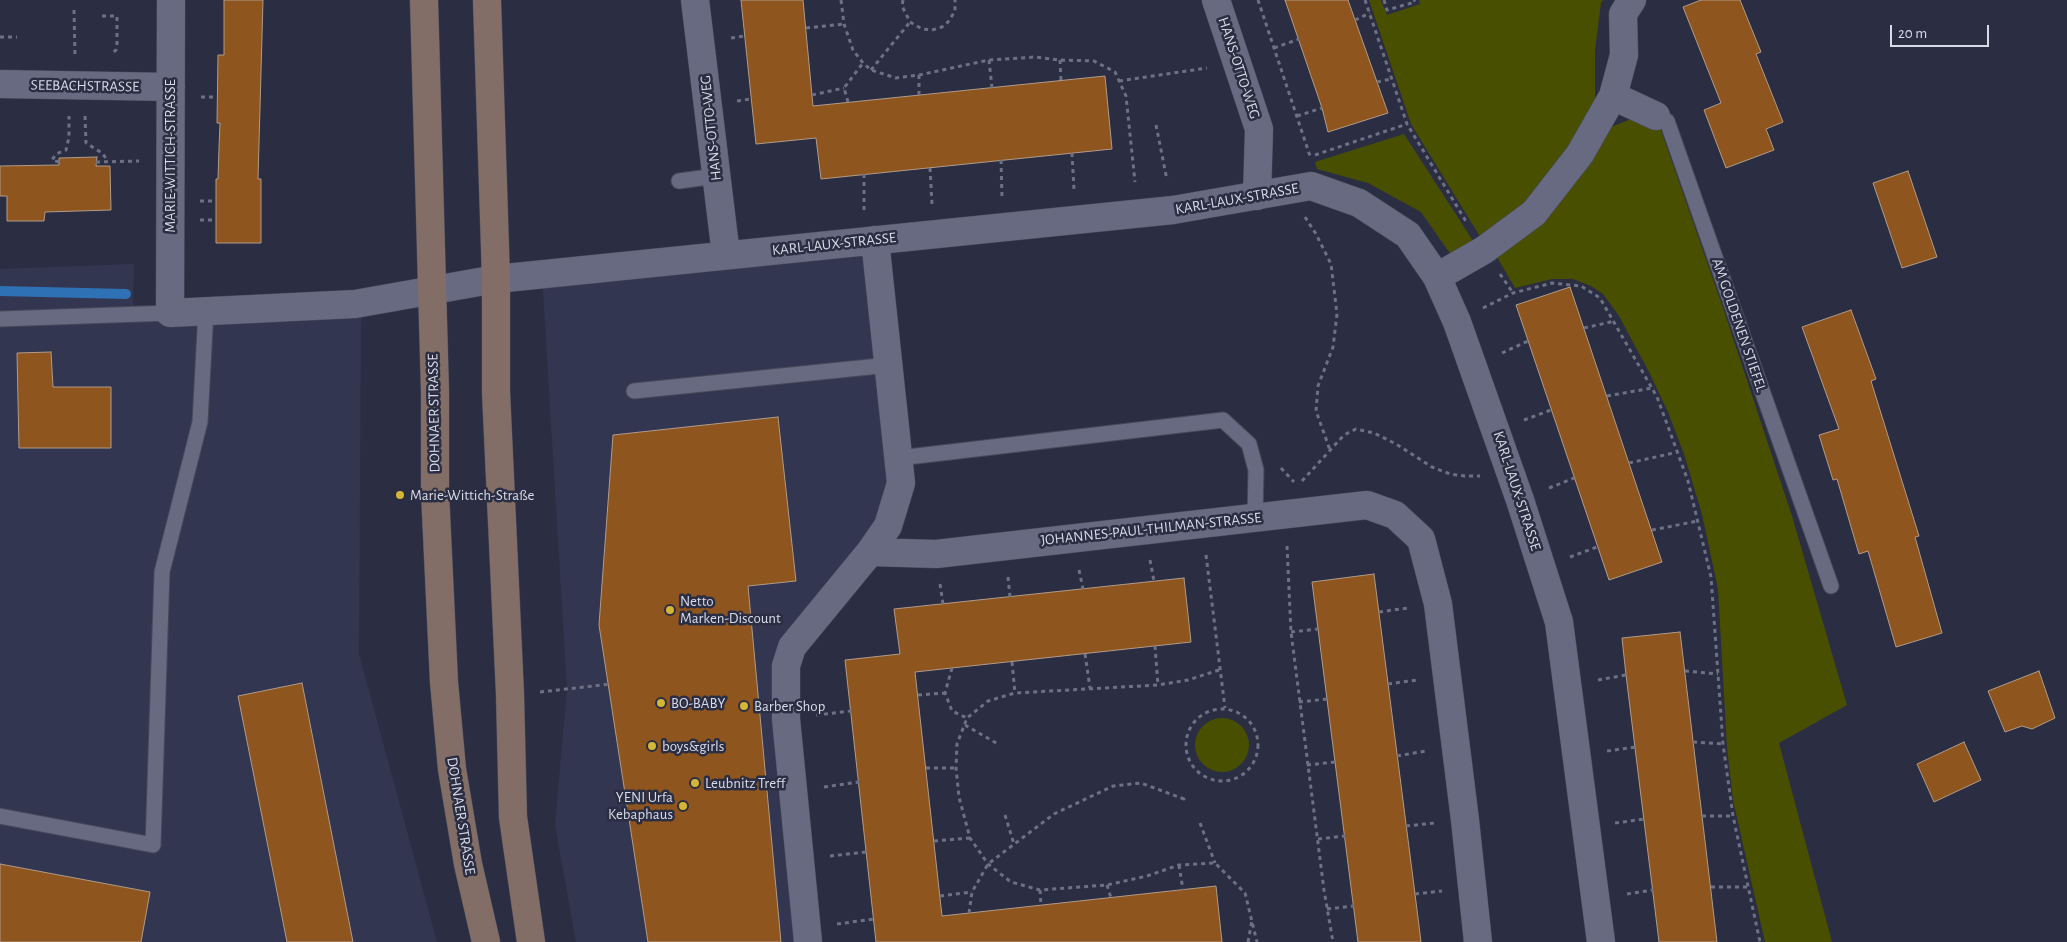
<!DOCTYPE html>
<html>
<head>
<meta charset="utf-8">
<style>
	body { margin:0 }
	#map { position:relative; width:2067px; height:942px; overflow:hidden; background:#2b2e42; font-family:"Alegreya Sans",sans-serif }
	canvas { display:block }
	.scale { position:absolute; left:1890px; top:25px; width:99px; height:22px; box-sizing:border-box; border:2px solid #d7dae7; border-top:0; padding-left:6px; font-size:15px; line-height:18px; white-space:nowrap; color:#d7dae7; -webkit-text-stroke:4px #2b2e42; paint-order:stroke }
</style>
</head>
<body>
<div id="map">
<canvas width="2067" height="942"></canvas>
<div class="scale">20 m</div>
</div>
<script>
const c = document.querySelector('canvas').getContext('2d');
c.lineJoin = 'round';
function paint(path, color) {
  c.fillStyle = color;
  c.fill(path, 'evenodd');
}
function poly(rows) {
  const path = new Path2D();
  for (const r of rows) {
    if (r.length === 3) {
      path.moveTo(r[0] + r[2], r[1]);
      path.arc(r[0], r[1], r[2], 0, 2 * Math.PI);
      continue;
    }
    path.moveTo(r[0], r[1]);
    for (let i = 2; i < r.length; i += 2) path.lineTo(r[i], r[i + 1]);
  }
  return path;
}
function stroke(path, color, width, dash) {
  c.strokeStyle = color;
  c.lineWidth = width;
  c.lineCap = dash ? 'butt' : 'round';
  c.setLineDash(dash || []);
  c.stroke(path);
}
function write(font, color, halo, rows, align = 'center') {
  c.font = font + ' "Alegreya Sans",sans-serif';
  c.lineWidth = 5;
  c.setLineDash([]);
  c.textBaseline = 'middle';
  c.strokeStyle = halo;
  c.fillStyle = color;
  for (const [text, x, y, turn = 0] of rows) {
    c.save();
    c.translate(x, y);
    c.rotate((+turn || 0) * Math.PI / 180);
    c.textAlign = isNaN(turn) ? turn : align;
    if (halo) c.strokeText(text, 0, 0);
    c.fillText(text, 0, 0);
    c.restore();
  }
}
paint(poly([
	[865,241,901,483,793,647,808,942,576,942,555,825,567,689,542,274],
	[134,264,133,309,361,309,359,654,437,942,0,942,0,269]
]), '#333650');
paint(poly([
	[1369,0,1381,0,1387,15,1420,4,1419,0,1603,0,1601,3,1595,50,1595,101,1539,198,1484,243,1411,124],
	[1636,117,1658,122,1722,305,1792,516,1847,705,1779,743,1832,942,1765,942,1733,800,1727,747,1718,589,1702,514,1684,454,1668,412,1649,372,1619,316,1603,294,1591,286,1573,279,1552,279,1515,288,1497,257,1560,202,1611,127],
	[1404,134,1477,247,1454,259,1421,212,1368,183,1317,169,1315,162],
	[1222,745,27]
]), '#485000');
stroke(poly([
	[0,291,126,294]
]), '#2e72b5', 10);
const building = poly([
	[224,0,263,0,258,179,261,179,261,243,216,243,216,179,218,179,219,148,220,123,217,123,218,55,224,55,224,0],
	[741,0,803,0,813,106,1105,76,1112,149,821,179,816,138,756,144,741,0],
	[1285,0,1348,0,1388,113,1328,132,1322,108,1285,0],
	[1701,0,1740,0,1761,52,1756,54,1783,122,1766,129,1774,150,1726,168,1704,110,1721,103,1683,7,1701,0],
	[97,157,96,166,110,166,111,210,45,212,44,221,7,221,7,196,0,196,0,166,59,165,59,158,97,157],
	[1908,171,1937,257,1902,268,1873,183,1908,171],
	[1570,287,1662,562,1609,580,1516,305,1570,287],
	[1851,310,1876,379,1871,381,1919,536,1915,537,1942,633,1896,647,1868,551,1859,554,1837,479,1833,480,1819,435,1839,429,1802,327,1851,310],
	[51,352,53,387,111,387,111,448,19,448,17,353,51,352],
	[778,417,796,581,748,586,781,942,648,942,599,625,613,435,778,417],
	[1374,574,1415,894,1421,942,1358,942,1312,582,1374,574],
	[1184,578,1191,642,915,672,942,916,1216,886,1222,942,876,942,845,660,900,654,894,609,1184,578],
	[1680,632,1702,816,1717,942,1659,942,1626,675,1622,638,1680,632],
	[2039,671,2055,718,2032,729,2022,726,2005,732,1988,691,2039,671],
	[302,683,353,942,287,942,238,696,302,683],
	[1964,742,1981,780,1934,802,1917,764,1964,742],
	[0,864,150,892,141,942,0,942,0,864]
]);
paint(building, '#8e551f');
stroke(building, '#b19b89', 1);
const lane = poly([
	[1656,116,1667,121,1831,586],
	[679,181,716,176],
	[0,319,170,313],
	[634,391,889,365],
	[899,458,1223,420,1249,444,1256,470,1255,518],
	[0,816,153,845,162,572,200,422,206,310]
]);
const street = poly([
	[171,0,170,313,355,304,496,279,1173,210,1311,186,1359,203,1408,235,1437,277,1457,322,1520,500,1559,622,1601,942],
	[695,0,726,255],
	[1216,0,1259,129,1257,196],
	[0,84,171,87],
	[1613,96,1656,116],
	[1437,277,1484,250,1534,213,1580,154,1613,96,1624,55,1623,14,1632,0],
	[870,552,936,554,1367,505,1395,515,1421,539,1438,604,1465,820,1478,942],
	[808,942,786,719,786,666,792,647,870,552,888,526,901,483,875,240]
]);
const secondary = poly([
	[424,0,435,392,435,492,444,682,452,769,468,864,486,942],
	[487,0,496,279,496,392,510,694,513,817,531,942]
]);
stroke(lane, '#47495a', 17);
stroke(street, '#47495a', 29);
stroke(secondary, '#47495a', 29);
stroke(poly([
	[841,0,844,24,853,50,863,63,871,70,896,78,919,75,989,60,1035,57,1060,60,1094,61,1115,72,1126,96,1135,182],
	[903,0,902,6,910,22,922,29,932,30,942,27,948,22,955,11,955,0],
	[1258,0,1310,156],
	[1365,0,1407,124,1467,223],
	[1384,0,1387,10,1415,2,1414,0],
	[74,10,75,55],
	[102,16,117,16,117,44,116,50,111,54],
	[1355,20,1370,13],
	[806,28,844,24],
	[0,37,17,37],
	[731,38,745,36],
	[1274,48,1299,39],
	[989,60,992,88],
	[1060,60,1061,81],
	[871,70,910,22],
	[919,75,919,95],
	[1119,81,1207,68],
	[1377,82,1391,79],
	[812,95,844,88],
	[201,97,217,97],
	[737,101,751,99],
	[848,102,844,88,863,63],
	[85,116,86,143,102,153,108,161],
	[1297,116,1322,108],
	[1156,125,1167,180],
	[1072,153,1074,190],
	[1315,155,1407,124],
	[1001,160,1002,197],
	[59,162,52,160,56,154,66,150,69,137,69,116],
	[96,162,139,161],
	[930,168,932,204],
	[864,174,864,211],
	[200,201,216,201],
	[1305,217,1316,234,1331,264,1337,314,1333,347,1318,386,1316,411,1330,450],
	[200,220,216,220],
	[1500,274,1513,293],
	[1483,308,1513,293,1552,283,1581,286,1600,298,1657,397,1688,481,1711,577,1723,744,1733,816,1760,942],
	[1584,328,1615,321],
	[1502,353,1528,341],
	[1607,396,1652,388],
	[1524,420,1551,410],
	[1629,463,1678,452],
	[1281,468,1294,482],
	[1302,481,1344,435,1356,429,1374,433,1396,444,1432,467,1450,474,1465,476,1480,476],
	[1549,488,1574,478],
	[1652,530,1698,521],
	[1287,546,1291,632,1324,890,1333,942],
	[1206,555,1225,708],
	[1570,557,1597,547],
	[1150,560,1154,581],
	[1079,570,1083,589],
	[1008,577,1010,597],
	[940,584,943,604],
	[1379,612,1408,608],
	[1291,632,1318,629],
	[1155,646,1158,685],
	[1085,654,1090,688],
	[1012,662,1015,693],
	[952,668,945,693,952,711,967,718],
	[1219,670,1188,680,1158,685,1015,693,988,701,967,718,957,744,956,768,959,797,970,838,988,864,1011,882,1040,890,1107,885,1147,876,1179,865,1215,863,1245,893,1257,942],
	[1685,671,1718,674],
	[1598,680,1626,675],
	[1388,684,1417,680],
	[540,692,611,684],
	[918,695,945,693],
	[1299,702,1327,699],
	[1222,745,36],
	[816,715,851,711],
	[965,725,998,744],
	[1693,742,1723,744],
	[1607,751,1636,747],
	[1397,756,1426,751],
	[1307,765,1335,762],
	[926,768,956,768],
	[824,787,859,782],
	[1005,815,1014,844],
	[1702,816,1733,816],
	[1200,823,1215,863],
	[1615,823,1645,819],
	[1406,826,1435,823],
	[1318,839,1345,836],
	[934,841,970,838],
	[830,856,866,852],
	[1179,865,1183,890],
	[1107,885,1111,898],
	[1711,887,1748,887],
	[1040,890,1041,905],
	[1415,894,1442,891],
	[1627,894,1653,890],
	[940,896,972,892],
	[1327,909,1354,906],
	[969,913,972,892,988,864,1054,814,1113,786,1141,783,1184,799,1180,797],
	[837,924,874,919],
	[1248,942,1252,920]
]), '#6e7183', 3, [4, 4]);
stroke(lane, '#676a81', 15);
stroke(street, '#676a81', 28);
stroke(secondary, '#826e67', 28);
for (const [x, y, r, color] of [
	[400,495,5,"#d5b534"],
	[670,610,5,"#d5b534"],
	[661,703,5,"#d5b534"],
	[744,706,5,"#d5b534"],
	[652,746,5,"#d5b534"],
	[695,783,5,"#d5b534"],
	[683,806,5,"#d5b534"]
]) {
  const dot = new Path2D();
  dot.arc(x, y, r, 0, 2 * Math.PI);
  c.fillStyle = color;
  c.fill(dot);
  stroke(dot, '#2b2e42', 2);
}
write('15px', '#d7dae7', '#2b2e42', [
	["HANS-OTTO-WEG",1239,68,72],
	["SEEBACHSTRASSE",85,86,1],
	["HANS-OTTO-WEG",711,128,-96],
	["MARIE-WITTICH-STRASSE",170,156,-90],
	["KARL-LAUX-STRASSE",1237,199,-10],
	["KARL-LAUX-STRASSE",834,244,-6],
	["AM GOLDENEN STIEFEL",1739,325,71],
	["DOHNAER STRASSE",434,413,-91],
	["KARL-LAUX-STRASSE",1517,491,72],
	["JOHANNES-PAUL-THILMAN-STRASSE",1151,529,-6],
	["DOHNAER STRASSE",461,816,81]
]);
write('15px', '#d7dae7', '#2b2e42', [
	["Marie-Wittich-Straße",410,495],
	["Netto",680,601],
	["Marken-Discount",680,618],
	["BO-BABY",671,703],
	["Barber Shop",754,706],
	["boys&girls",662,746],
	["Leubnitz Treff",705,783],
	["YENI Urfa",673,797,"right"],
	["Kebaphaus",673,814,"right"]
], 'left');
</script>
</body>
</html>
